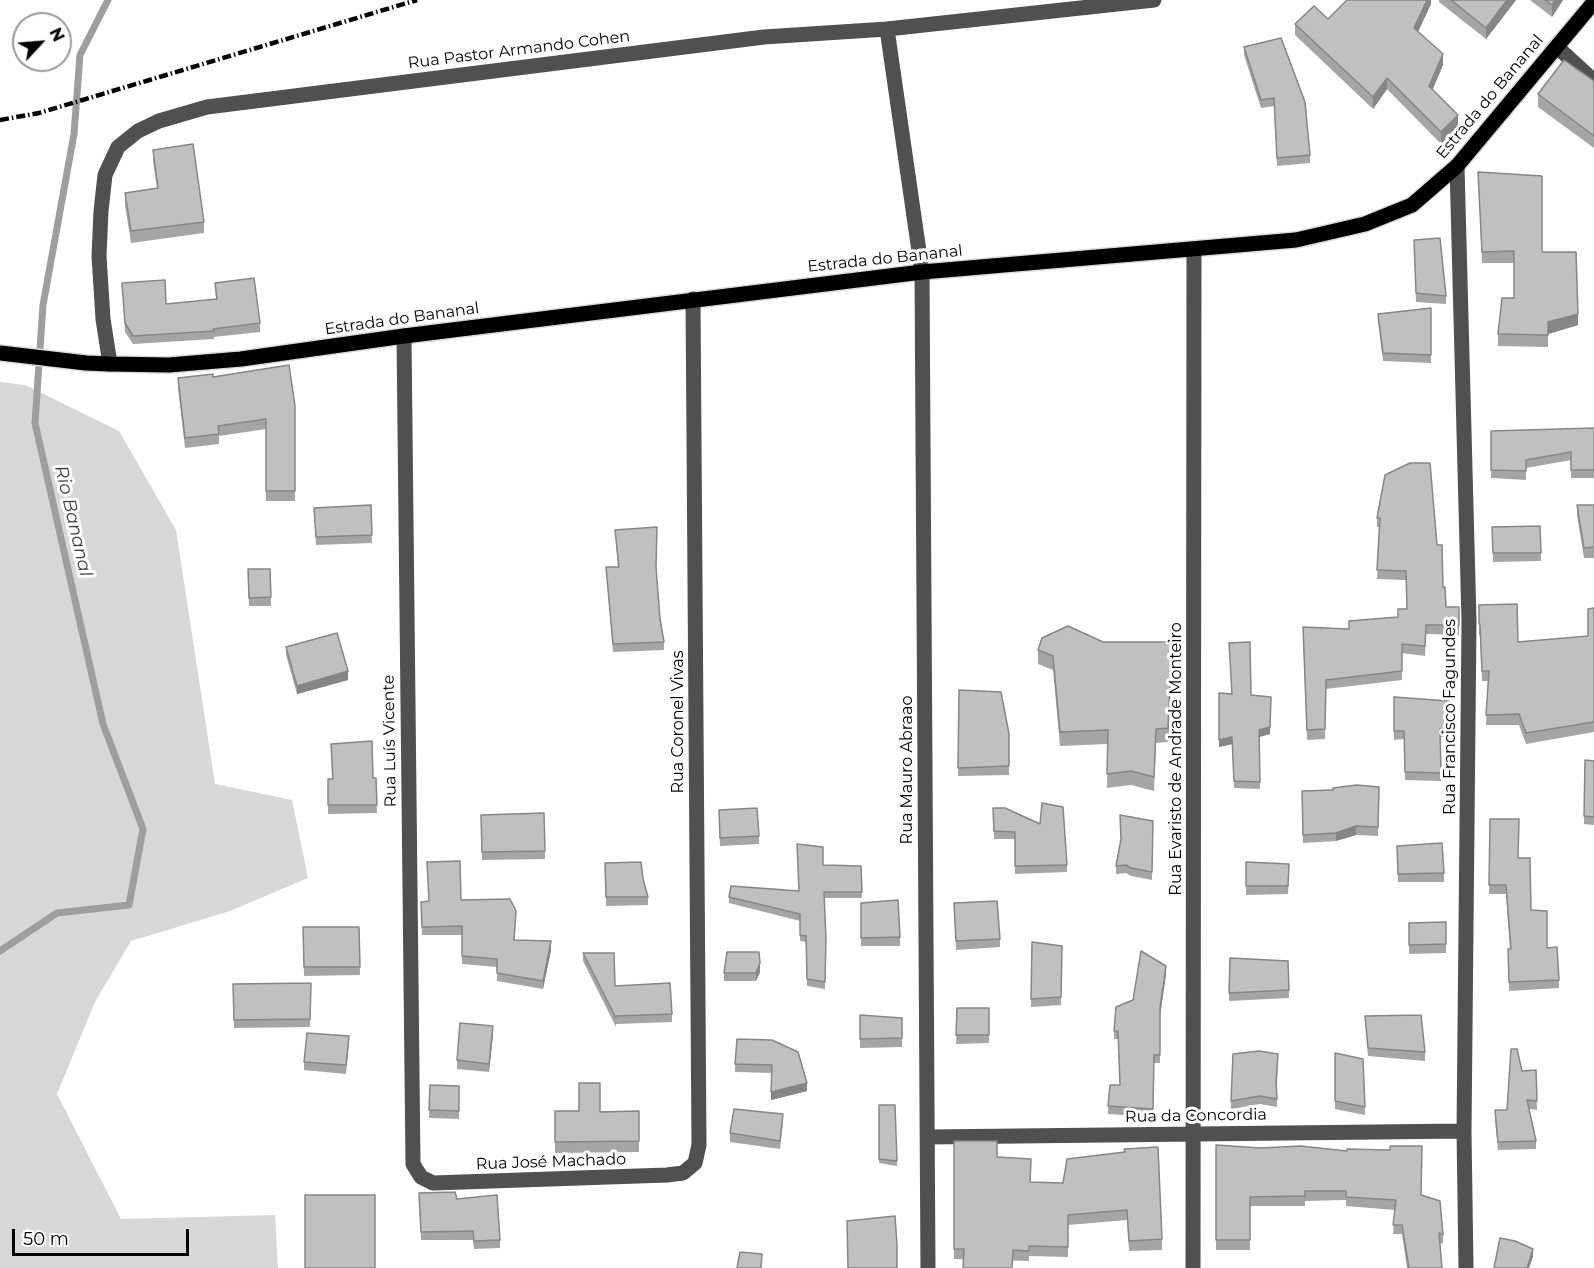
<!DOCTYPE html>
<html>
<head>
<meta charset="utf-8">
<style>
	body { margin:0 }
	#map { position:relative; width:1594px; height:1268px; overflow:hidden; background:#fff; font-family:Montserrat,sans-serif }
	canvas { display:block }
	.north { position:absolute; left:12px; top:12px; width:60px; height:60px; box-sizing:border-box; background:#fff; border:2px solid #999; border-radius:50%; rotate:64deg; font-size:16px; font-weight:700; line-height:24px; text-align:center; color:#000 }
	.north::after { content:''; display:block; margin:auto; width:21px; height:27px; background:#000; clip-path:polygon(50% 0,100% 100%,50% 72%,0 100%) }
	.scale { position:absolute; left:12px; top:1229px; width:177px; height:27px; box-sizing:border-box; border:3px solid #000; border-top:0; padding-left:8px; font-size:18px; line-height:21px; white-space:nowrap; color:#000; -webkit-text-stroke:4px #fff; paint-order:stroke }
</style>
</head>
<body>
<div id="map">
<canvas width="1594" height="1268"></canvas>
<div class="north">N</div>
<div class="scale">50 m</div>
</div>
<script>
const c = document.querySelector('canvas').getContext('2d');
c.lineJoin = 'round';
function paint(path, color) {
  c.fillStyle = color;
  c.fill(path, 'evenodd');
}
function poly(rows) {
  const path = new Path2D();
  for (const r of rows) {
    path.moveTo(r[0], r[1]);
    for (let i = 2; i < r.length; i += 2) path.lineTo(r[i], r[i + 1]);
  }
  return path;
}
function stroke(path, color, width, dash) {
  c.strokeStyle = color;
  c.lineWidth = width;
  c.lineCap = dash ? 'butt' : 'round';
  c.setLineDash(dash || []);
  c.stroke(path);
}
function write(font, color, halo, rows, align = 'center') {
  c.font = font + ' Montserrat,sans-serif';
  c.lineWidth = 6;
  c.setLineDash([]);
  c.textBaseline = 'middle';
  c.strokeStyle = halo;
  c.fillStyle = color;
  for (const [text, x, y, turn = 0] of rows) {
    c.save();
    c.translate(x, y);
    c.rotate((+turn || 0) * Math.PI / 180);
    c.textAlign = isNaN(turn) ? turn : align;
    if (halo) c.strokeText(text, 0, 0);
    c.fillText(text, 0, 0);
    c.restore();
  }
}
paint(poly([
	[0,382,25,385,119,431,176,530,215,784,292,800,308,878,230,911,131,941,95,1002,57,1094,121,1219,275,1215,278,1268,0,1268]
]), '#d7d7d7');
stroke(poly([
	[0,951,57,913,129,905,143,829,103,724,35,423,43,305,74,134,80,55,108,0]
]), '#9e9e9e', 7);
const major = poly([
	[0,353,86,363,110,364,169,365,241,359,404,336,922,272,1296,240,1365,224,1412,205,1457,166,1594,2]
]);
stroke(major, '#dbdbdb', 18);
stroke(poly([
	[887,29,922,272,928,1268],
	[1557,47,1594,81],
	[1457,166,1469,621,1464,1131,1466,1268],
	[404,336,413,1164,421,1177,433,1183,667,1175,683,1173,695,1163,699,1145,693,299],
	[110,364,103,319,99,256,101,211,105,175,118,147,138,131,159,121,207,107,764,37,887,29,1154,0],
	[928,1137,1464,1131],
	[1193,1268,1194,250]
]), '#505050', 15);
stroke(major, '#000', 15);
stroke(poly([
	[0,120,39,113,417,0]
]), '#000', 4.5, [9, 3, 1.5, 3]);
paint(poly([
	[1431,0,1431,4,1418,32,1443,65,1432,90,1458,126,1441,144,1387,89,1373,109,1295,35,1295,24],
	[1439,0,1516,0,1486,39,1439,2],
	[1530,0,1563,0,1552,17],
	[1244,47,1310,155,1310,163,1277,166,1274,106,1261,108,1244,55],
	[1594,81,1594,148,1538,107,1538,94],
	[153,150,204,222,204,233,131,243,125,205,125,193,157,188,153,161],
	[1478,172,1542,252,1578,325,1548,334,1548,347,1498,346,1498,334,1514,298,1514,263,1482,263],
	[1414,240,1446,296,1446,304,1416,302],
	[122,283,166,304,216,299,215,283,260,323,260,332,214,337,214,339,133,344,125,332],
	[1431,308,1431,363,1383,361,1378,322,1378,314],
	[213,377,295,406,295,501,266,501,266,429,219,436,219,444,185,448,178,388,178,378],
	[1594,428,1594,478,1571,478,1571,460,1526,468,1526,480,1491,478,1491,431],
	[1385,475,1437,545,1446,607,1459,607,1459,635,1426,634,1425,656,1402,653,1402,680,1326,689,1325,739,1307,740,1303,636,1349,629,1398,617,1407,609,1406,580,1377,579,1380,527,1377,527,1377,518],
	[371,505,372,543,316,545,314,508],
	[1577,505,1594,505,1594,558,1584,558,1577,515],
	[1540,526,1541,561,1493,562,1492,527],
	[615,530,656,569,660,619,664,642,664,650,613,652,606,567,618,567],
	[248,569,270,569,271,606,249,606],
	[1479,605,1518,642,1588,636,1594,608,1594,732,1526,744,1519,725,1486,725,1488,681,1482,681,1480,635,1479,635],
	[1103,642,1172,656,1168,742,1156,743,1154,791,1131,785,1107,788,1108,744,1060,746,1053,670,1038,664,1038,650],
	[286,647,348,680,297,694,286,655],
	[959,690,1009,734,1009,775,958,776],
	[1251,695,1270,734,1259,737,1260,789,1234,788,1232,744,1219,747],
	[1394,697,1449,701,1450,736,1440,737,1441,781,1405,780,1404,739,1394,740],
	[331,744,373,778,376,778,377,813,328,814,328,779,332,779],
	[1594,761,1594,825,1584,824,1584,816],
	[1379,787,1378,836,1356,835,1336,841,1303,843,1302,791],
	[993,808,1067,865,1067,872,1015,874,1015,839,994,839],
	[544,813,545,859,482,860,481,815],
	[719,818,759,836,759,844,720,846],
	[1490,819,1518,858,1531,910,1547,948,1559,980,1559,988,1509,991,1508,949,1510,949,1506,894,1489,894],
	[1153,821,1152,880,1131,876,1126,873,1116,874,1116,866],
	[1397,846,1444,873,1444,882,1398,882],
	[1246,862,1289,872,1288,894,1246,895],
	[605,863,643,879,648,897,648,905,606,906],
	[823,865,861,866,862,898,824,898,826,939,825,989,807,986,806,942,800,941,800,921,729,903,729,897,798,891],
	[461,900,516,919,514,940,551,950,543,989,497,981,497,967,462,964,462,935,422,935,421,902],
	[861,903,900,937,900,946,861,946],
	[954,911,1000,939,1000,947,956,950],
	[1446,922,1446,953,1409,954,1409,945],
	[303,927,359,927,360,975,304,976],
	[1032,942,1062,946,1061,1005,1031,1007],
	[583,953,615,986,672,1014,672,1022,616,1024,616,1027,583,961],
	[760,972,756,981,724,981,724,973],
	[1166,974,1160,1016,1160,1063,1154,1063,1153,1117,1108,1114,1108,1106,1120,1085,1118,1039,1114,1039,1114,1031,1133,1000],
	[311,983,310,1027,234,1028,233,984],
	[1289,990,1289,998,1229,1001,1229,993],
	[957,1008,989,1008,989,1043,956,1044],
	[860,1015,902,1018,902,1047,860,1048],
	[1365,1016,1425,1052,1425,1061,1368,1056],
	[493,1034,489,1072,457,1069,457,1060],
	[772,1040,807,1091,771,1100,772,1073,735,1072,735,1064],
	[349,1044,346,1074,304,1070,304,1062],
	[1335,1053,1365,1107,1365,1115,1335,1109],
	[1278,1063,1277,1086,1277,1107,1260,1104,1231,1109,1231,1101],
	[1536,1070,1537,1110,1529,1109,1536,1141,1536,1149,1498,1150,1495,1119,1495,1110,1507,1110,1522,1071],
	[430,1085,459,1086,459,1119,429,1118],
	[879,1105,895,1105,897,1166,879,1163],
	[555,1111,639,1111,639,1152,555,1153],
	[783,1123,780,1149,730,1142,730,1133],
	[954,1141,1030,1182,1063,1183,1067,1159,1162,1239,1162,1250,1129,1251,1127,1220,1068,1225,1068,1257,1029,1256,1029,1261,954,1259],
	[1216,1145,1421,1195,1443,1235,1443,1244,1440,1243,1442,1268,1407,1268,1402,1234,1393,1234,1395,1210,1346,1206,1346,1200,1305,1201,1305,1206,1250,1206,1250,1250,1216,1250],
	[457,1199,500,1240,500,1248,474,1249,473,1240,421,1240,419,1201]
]), '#a5a5a5');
paint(poly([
	[1427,0,1431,0,1431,4,1414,40,1414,28],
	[1507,0,1516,0,1486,39,1486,28],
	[1555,0,1563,0,1552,17,1552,5],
	[1443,54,1443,65,1429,98,1429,86],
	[1387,78,1387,89,1373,109,1373,97],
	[1458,115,1458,126,1441,144,1441,132],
	[1578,314,1578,325,1548,334,1548,322],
	[1172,642,1172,656,1168,742,1168,728],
	[348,671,348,680,297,694,297,686],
	[1271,704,1270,734,1259,737,1259,730],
	[1232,737,1232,744,1219,747,1219,740],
	[1356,826,1356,835,1336,841,1336,833],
	[551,941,551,950,543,989,543,981],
	[760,963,760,972,756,981,756,973],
	[1166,966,1166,974,1160,1016,1160,1008],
	[493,1026,493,1034,489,1072,489,1064],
	[807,1083,807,1091,771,1100,771,1092],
	[1533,1249,1533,1257,1529,1268,1527,1268]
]), '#868686');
const building = poly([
	[1347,0,1427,0,1414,28,1443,54,1429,86,1458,115,1441,132,1387,78,1373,97,1295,24,1314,6,1328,19,1347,0],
	[1451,0,1507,0,1486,28,1451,0],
	[1545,0,1555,0,1552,5,1545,0],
	[1281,38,1305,102,1310,155,1277,158,1274,98,1261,100,1244,47,1281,38],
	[1564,60,1594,81,1594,136,1538,94,1564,60],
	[193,144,204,222,131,231,125,193,158,188,153,150,193,144],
	[1478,172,1542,176,1542,252,1576,252,1578,314,1548,322,1548,335,1498,334,1502,298,1514,298,1514,251,1482,252,1478,172],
	[1440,238,1446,296,1416,293,1414,240,1440,238],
	[254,278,260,323,213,329,214,331,133,336,125,323,122,283,165,280,166,304,217,299,215,283,254,278],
	[1431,308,1431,355,1383,353,1378,314,1431,308],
	[289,365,295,406,295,491,266,491,266,419,218,426,219,434,185,438,178,378,213,374,213,377,289,365],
	[1594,428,1594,470,1571,470,1571,452,1526,460,1526,471,1491,470,1491,431,1594,428],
	[1410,463,1430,463,1437,545,1442,545,1443,587,1445,587,1446,607,1459,607,1459,625,1426,625,1425,646,1402,644,1402,671,1326,680,1325,729,1307,730,1303,627,1349,629,1349,621,1398,617,1398,609,1407,609,1406,571,1377,570,1380,518,1377,518,1385,475,1410,463],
	[371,505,372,535,316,537,314,508,371,505],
	[1577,505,1594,505,1594,547,1584,548,1577,505],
	[1540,526,1541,553,1493,553,1492,527,1540,526],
	[657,527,656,567,660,619,664,642,613,644,606,567,619,567,615,530,657,527],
	[248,569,270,569,271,597,249,598,248,569],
	[1517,604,1518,642,1588,636,1588,609,1594,608,1594,722,1526,733,1519,714,1486,715,1489,671,1482,671,1480,624,1479,624,1479,605,1517,604],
	[1068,626,1103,642,1172,642,1168,728,1156,729,1154,777,1131,771,1107,774,1108,730,1060,732,1053,656,1038,650,1042,638,1068,626],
	[337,633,348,671,297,686,286,647,337,633],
	[1250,642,1251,695,1271,697,1270,727,1259,730,1260,782,1234,781,1232,737,1219,740,1219,693,1232,694,1229,643,1250,642],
	[959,690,1001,692,1009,734,1009,766,958,768,959,690],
	[1394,697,1449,701,1450,728,1440,729,1441,773,1405,772,1404,731,1394,731,1394,697],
	[372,741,373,778,376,778,377,805,328,805,328,779,333,779,331,744,372,741],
	[1585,760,1594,761,1594,817,1584,816,1585,760],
	[1357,785,1379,787,1378,827,1356,826,1336,833,1303,835,1302,791,1333,790,1333,788,1357,785],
	[1042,803,1063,807,1067,865,1015,866,1015,832,994,831,993,808,1005,808,1040,824,1042,803],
	[757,808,759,836,720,838,719,810,757,808],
	[544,813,545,851,482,852,481,815,544,813],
	[1120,815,1153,821,1152,872,1131,868,1126,865,1116,866,1121,839,1120,815],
	[1490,819,1519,819,1518,858,1530,858,1531,910,1547,911,1547,948,1557,947,1559,980,1509,982,1508,949,1511,949,1506,885,1489,885,1490,819],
	[1442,843,1444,873,1398,874,1397,846,1442,843],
	[797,844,823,847,823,865,861,866,862,892,824,892,826,939,825,982,807,979,806,936,800,935,800,914,729,897,731,886,799,891,797,844],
	[460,861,461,900,510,899,516,911,514,940,551,941,543,981,497,973,497,959,462,956,462,926,422,927,421,902,429,901,427,862,460,861],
	[641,862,643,879,648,897,606,897,605,863,641,862],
	[1246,862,1289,864,1288,886,1246,886,1246,862],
	[898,900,900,937,861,938,861,903,898,900],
	[997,901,1000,939,956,941,954,903,997,901],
	[1446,922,1446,944,1409,945,1409,923,1446,922],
	[303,927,359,927,360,967,304,967,303,927],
	[1032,942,1062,946,1061,997,1031,999,1032,942],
	[1141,951,1166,966,1160,1008,1160,1055,1154,1055,1153,1109,1108,1106,1110,1085,1120,1085,1118,1031,1114,1031,1116,1007,1133,1000,1141,951],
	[727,952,759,952,760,963,756,973,724,973,727,952],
	[583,953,614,953,615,986,670,983,672,1014,616,1016,616,1018,583,953],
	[1230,958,1288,961,1289,990,1229,993,1230,958],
	[311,983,310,1019,234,1020,233,984,311,983],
	[957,1008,989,1008,989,1035,956,1035,957,1008],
	[860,1015,902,1018,902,1038,860,1039,860,1015],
	[1421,1015,1425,1052,1368,1048,1365,1016,1421,1015],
	[460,1023,493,1026,489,1064,457,1060,460,1023],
	[307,1033,349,1036,346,1065,304,1062,307,1033],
	[737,1039,772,1040,798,1052,807,1083,771,1092,772,1065,735,1064,737,1039],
	[1511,1049,1517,1049,1522,1071,1536,1070,1537,1101,1527,1100,1536,1141,1498,1142,1495,1110,1507,1110,1511,1049],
	[1259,1051,1278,1054,1276,1081,1277,1099,1260,1096,1231,1101,1233,1054,1259,1051],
	[1335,1053,1363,1059,1365,1107,1335,1101,1335,1053],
	[579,1083,600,1083,600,1112,639,1111,639,1141,555,1142,555,1111,579,1111,579,1083],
	[430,1085,459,1086,459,1111,429,1110,430,1085],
	[879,1105,895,1105,897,1161,879,1159,879,1105],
	[734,1109,783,1114,780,1141,730,1133,734,1109],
	[954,1141,997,1141,997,1157,1031,1159,1030,1182,1063,1183,1067,1159,1125,1152,1124,1149,1158,1147,1162,1239,1129,1241,1127,1210,1068,1215,1068,1247,1029,1246,1029,1251,1013,1250,1012,1268,963,1268,964,1249,954,1249,954,1141],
	[1216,1145,1261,1148,1300,1146,1347,1151,1347,1149,1390,1150,1390,1146,1422,1146,1421,1195,1440,1201,1443,1235,1439,1233,1442,1268,1409,1268,1402,1225,1393,1225,1396,1200,1346,1197,1346,1191,1305,1191,1305,1196,1250,1197,1250,1240,1216,1240,1216,1145],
	[455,1192,457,1199,497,1195,500,1240,474,1241,473,1231,421,1232,419,1193,455,1192],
	[305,1195,375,1195,375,1268,305,1268,305,1195],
	[895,1216,897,1245,897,1268,848,1268,847,1221,895,1216],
	[1500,1238,1515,1241,1533,1249,1527,1268,1494,1268,1500,1238],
	[740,1252,762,1254,761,1268,737,1268,740,1252]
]);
paint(building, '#c0c0c0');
stroke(building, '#868686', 1.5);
write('16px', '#000', '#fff', [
	["Rua Pastor Armando Cohen",519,50,-7],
	["Estrada do Bananal",1490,97,-50],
	["Estrada do Bananal",885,259,-6],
	["Estrada do Bananal",402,319,-8],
	["Rua Francisco Fagundes",1450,717,-90],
	["Rua Coronel Vivas",678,722,-90],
	["Rua Luís Vicente",390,741,-91],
	["Rua Evaristo de Andrade Monteiro",1176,759,-90],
	["Rua Mauro Abraao",907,770,-90],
	["Rua da Concordia",1196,1116,-1],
	["Rua José Machado",551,1162,-2]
]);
write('italic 18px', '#3f3f3f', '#fff', [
	["Rio Bananal",73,521,77]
]);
</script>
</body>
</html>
